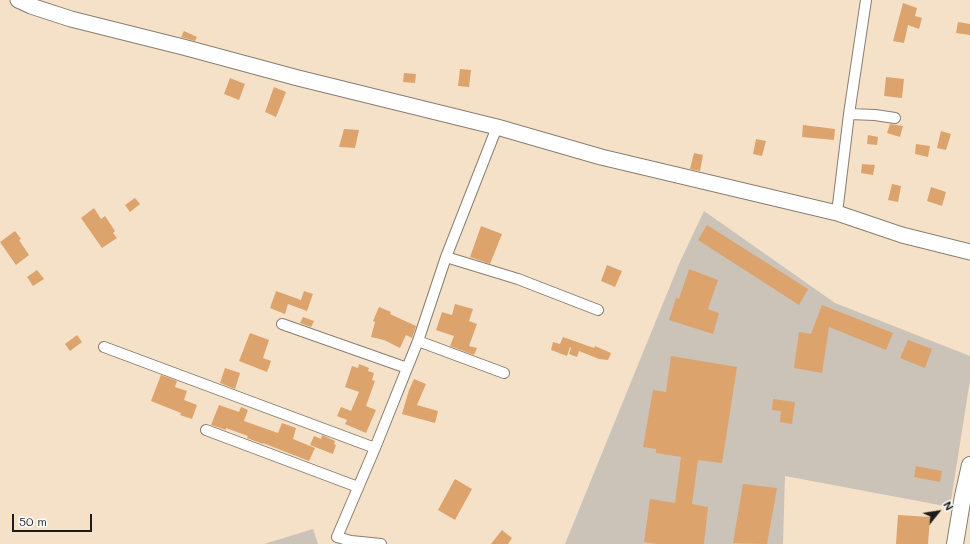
<!DOCTYPE html>
<html>
<head>
<meta charset="utf-8">
<style>
	body { margin:0 }
	#map { position:relative; width:970px; height:544px; overflow:hidden; background:#f5e1c8; font-family:Mali,sans-serif }
	canvas { display:block }
	.north { position:absolute; left:918px; top:492px; width:40px; height:40px; -webkit-text-stroke:3px #fff; paint-order:stroke; rotate:60deg; font-size:11px; font-weight:700; line-height:16px; text-align:center; color:#1c1c1c }
	.north::after { content:''; display:block; margin:auto; width:14px; height:18px; background:#1c1c1c; clip-path:polygon(50% 0,100% 100%,50% 72%,0 100%) }
	.scale { position:absolute; left:12px; top:514px; width:80px; height:18px; box-sizing:border-box; border:2px solid #1c1c1c; border-top:0; padding-left:5px; font-size:12px; line-height:14px; white-space:nowrap; color:#1c1c1c; -webkit-text-stroke:3px #fff; paint-order:stroke }
</style>
</head>
<body>
<div id="map">
<canvas width="970" height="544"></canvas>
<div class="north">N</div>
<div class="scale">50 m</div>
</div>
<script>
const c = document.querySelector('canvas').getContext('2d');
c.lineJoin = 'round';
function paint(path, color) {
  c.fillStyle = color;
  c.fill(path, 'evenodd');
}
function poly(rows) {
  const path = new Path2D();
  for (const r of rows) {
    path.moveTo(r[0], r[1]);
    for (let i = 2; i < r.length; i += 2) path.lineTo(r[i], r[i + 1]);
  }
  return path;
}
function stroke(path, color, width, dash) {
  c.strokeStyle = color;
  c.lineWidth = width;
  c.lineCap = dash ? 'butt' : 'round';
  c.setLineDash(dash || []);
  c.stroke(path);
}
paint(poly([
	[704,211,835,303,970,356,970,380,950,507,785,476,783,544,565,544,679,264],
	[313,529,318,544,264,544]
]), '#cbc3b8');
paint(poly([
	[903,3,917,8,915,16,922,18,919,29,908,25,904,43,893,41],
	[958,22,970,24,970,35,956,33],
	[184,31,197,37,195,41,181,37],
	[460,69,471,70,469,87,458,86],
	[404,73,416,74,415,83,403,82],
	[886,77,904,79,902,98,884,96],
	[230,78,245,84,239,100,224,94],
	[274,87,286,92,276,117,265,112],
	[890,124,903,126,900,137,887,133],
	[803,125,835,129,834,140,802,137],
	[344,129,359,130,355,148,339,147],
	[941,131,951,134,946,150,937,148],
	[868,135,878,137,877,145,867,144],
	[756,139,766,141,762,156,753,154],
	[916,144,930,146,928,157,915,154],
	[694,153,703,155,700,171,690,169],
	[862,164,875,165,873,175,861,173],
	[892,184,901,186,898,202,888,200],
	[931,187,946,192,942,206,927,201],
	[135,198,140,204,130,212,125,205],
	[94,208,101,219,105,216,115,231,113,233,117,238,102,248,81,218],
	[707,225,808,289,799,305,698,240],
	[481,226,502,234,490,264,470,257],
	[15,231,21,239,19,240,29,255,16,265,0,242],
	[607,265,622,271,615,287,601,281],
	[689,269,718,280,708,309,719,313,713,334,669,320,676,298,679,299],
	[37,270,44,279,33,286,27,277],
	[276,291,301,300,304,291,313,294,307,311,288,304,285,314,270,308],
	[455,304,473,309,469,321,477,324,469,346,477,348,474,355,450,346,454,336,436,330,442,312,452,315],
	[822,305,893,333,886,350,829,327,822,373,794,368,799,332,811,334],
	[379,307,391,312,390,314,416,326,412,338,406,335,400,348,384,340,371,337,375,322,373,321],
	[303,317,314,321,311,327,300,323],
	[250,333,269,340,263,358,271,361,267,372,239,361],
	[77,335,82,342,70,351,65,344],
	[563,337,594,348,595,346,611,353,608,360,599,359,579,351,577,357,569,354,571,348,570,347,567,356,551,350,553,342,560,344],
	[908,340,932,349,925,368,900,358],
	[671,356,737,367,722,463,698,460,692,504,708,507,704,544,657,544,644,542,650,499,675,503,681,457,656,453,656,449,643,447,653,390,666,392],
	[359,364,369,368,368,371,374,373,372,380,375,381,366,406,376,410,366,433,345,424,347,420,337,416,341,407,351,411,359,392,345,387,352,366,358,368],
	[225,368,240,373,235,389,220,383],
	[161,375,177,381,175,387,187,391,184,400,197,405,192,419,180,415,181,413,151,401],
	[414,379,426,384,417,405,438,411,435,423,402,414,409,390],
	[773,399,795,402,792,424,780,422,781,411,772,410],
	[219,405,239,412,241,407,248,410,244,421,278,433,282,423,296,428,293,439,315,448,309,461,263,443,263,444,247,438,248,436,226,428,226,430,211,425],
	[322,435,335,441,334,444,336,445,333,454,310,445,314,436,321,439],
	[916,466,942,471,940,482,914,477],
	[455,479,472,489,455,520,438,510],
	[743,484,777,488,767,544,733,543],
	[898,515,930,517,928,544,896,544],
	[502,530,512,538,508,544,491,544]
]), '#dca36c');
const minor = poly([
	[849,114,875,115,895,118],
	[837,213,849,114,866,0],
	[446,257,518,279,598,310],
	[282,324,407,368],
	[418,341,504,373],
	[104,347,375,448],
	[206,430,358,487],
	[381,544,351,541,337,537,375,448,418,341,446,257,497,127]
]);
const secondary = poly([
	[18,0,31,6,71,19,183,47,298,78,497,127,601,157,837,213,902,235,970,252]
]);
const primary = poly([
	[955,544,963,496,970,465]
]);
stroke(minor, '#887e72', 12);
stroke(secondary, '#887e72', 17);
stroke(primary, '#887e72', 18);
stroke(minor, '#fff', 10);
stroke(secondary, '#fff', 15);
stroke(primary, '#fff', 16);
</script>
</body>
</html>
